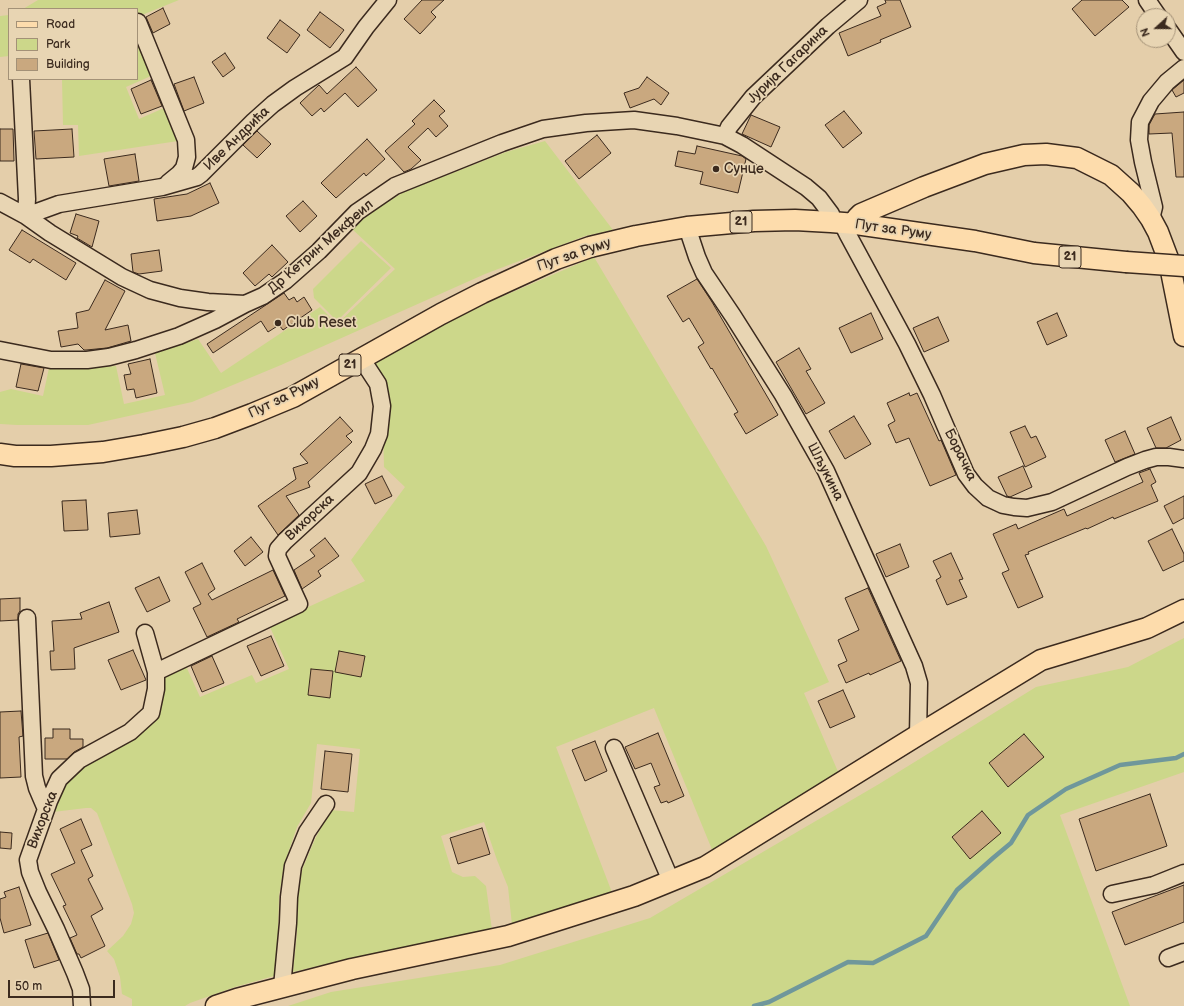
<!DOCTYPE html>
<html>
<head>
<meta charset="utf-8">
<style>
	body { margin:0 }
	#map { position:relative; width:1184px; height:1006px; overflow:hidden; background:#e4ceaa; font-family:"Balsamiq Sans",sans-serif }
	canvas { display:block }
	.legend { position:absolute; left:8px; top:8px; width:130px; height:72px; box-sizing:border-box; background:#e8d5b3; border:1px solid #a39177; margin:0; padding:5px 7px; list-style:none; font-size:12px; color:#3b2a1e }
	.legend li { display:flex; align-items:center; gap:8px; height:20px }
	.legend b { width:20px; border:1px solid #a39177 }
	.north { position:absolute; left:1136px; top:8px; width:40px; height:40px; box-sizing:border-box; background:#e8d5b3; border:1px solid #a39177; border-radius:50%; rotate:249deg; font-size:11px; font-weight:700; line-height:16px; text-align:center; color:#3b2a1e }
	.north::after { content:''; display:block; margin:auto; width:14px; height:18px; background:#3b2a1e; clip-path:polygon(50% 0,100% 100%,50% 72%,0 100%) }
	.scale { position:absolute; left:8px; top:980px; width:107px; height:18px; box-sizing:border-box; border:2px solid #3b2a1e; border-top:0; padding-left:5px; font-size:12px; line-height:14px; white-space:nowrap; color:#3b2a1e; -webkit-text-stroke:3px #e8d5b3; paint-order:stroke }
</style>
</head>
<body>
<div id="map">
<canvas width="1184" height="1006"></canvas>
<ul class="legend">
<li><b style="height:5px;background:#fddcac"></b>Road</li>
<li><b style="height:11px;background:#ccd78a"></b>Park</li>
<li><b style="height:11px;background:#c9a87f"></b>Building</li>
</ul>
<div class="north">N</div>
<div class="scale">50 m</div>
</div>
<script>
const c = document.querySelector('canvas').getContext('2d');
c.lineJoin = 'round';
function paint(path, color) {
  c.fillStyle = color;
  c.fill(path, 'evenodd');
}
function poly(rows) {
  const path = new Path2D();
  for (const r of rows) {
    path.moveTo(r[0], r[1]);
    for (let i = 2; i < r.length; i += 2) path.lineTo(r[i], r[i + 1]);
  }
  return path;
}
function stroke(path, color, width, dash) {
  c.strokeStyle = color;
  c.lineWidth = width;
  c.lineCap = dash ? 'butt' : 'round';
  c.setLineDash(dash || []);
  c.stroke(path);
}
function write(font, color, halo, rows, align = 'center') {
  c.font = font + ' "Balsamiq Sans",sans-serif';
  c.lineWidth = 3.5;
  c.setLineDash([]);
  c.textBaseline = 'middle';
  c.strokeStyle = halo;
  c.fillStyle = color;
  for (const [text, x, y, turn = 0] of rows) {
    c.save();
    c.translate(x, y);
    c.rotate((+turn || 0) * Math.PI / 180);
    c.textAlign = isNaN(turn) ? turn : align;
    if (halo) c.strokeText(text, 0, 0);
    c.fillText(text, 0, 0);
    c.restore();
  }
}
paint(poly([
	[38,0,179,0,137,17,137,9,23,9],
	[9,15,9,56,0,57,0,16],
	[137,42,151,76,126,87,139,119,164,108,178,141,79,156,78,125,63,125,62,79,137,79],
	[545,141,613,230,585,236,485,274,281,365,192,402,88,425,17,425,0,424,0,392,11,389,43,396,49,368,90,368,116,366,124,404,165,395,155,353,198,339,221,373,320,307,337,324,395,269,352,229,363,218,402,193,506,152],
	[361,241,391,268,337,321,314,298,313,289],
	[594,257,766,546,829,682,804,693,839,774,713,852,654,708,556,747,613,895,512,925,508,887,497,860,484,822,441,836,452,872,463,877,475,876,486,886,492,930,351,958,293,972,297,934,297,900,302,870,315,839,331,810,354,812,360,749,317,744,311,803,297,827,284,865,279,896,278,936,274,976,235,987,190,1003,185,1006,132,1006,132,999,122,994,120,977,114,959,107,951,123,936,131,924,134,913,132,904,97,813,91,808,86,808,53,812,65,784,84,766,134,738,158,718,166,673,185,664,200,697,252,675,256,683,289,669,269,625,365,581,351,560,405,487,384,467,383,424,375,358,494,300],
	[1184,638,1184,772,1060,815,1130,1006,288,1006,331,992,500,965,650,918,879,784,1036,687,1128,667]
]), '#ccd78a');
stroke(poly([
	[754,1006,769,1002,848,962,873,963,926,936,957,890,993,858,1011,843,1028,815,1066,789,1120,765,1176,758,1184,754]
]), '#6f979b', 4.5);
const building = poly([
	[422,0,444,0,431,12,436,17,420,34,404,19,422,0],
	[885,0,900,0,911,27,880,40,881,42,848,56,839,33,881,16,877,7,886,3,885,0],
	[1082,0,1122,0,1129,7,1095,36,1072,9,1082,0],
	[163,8,170,24,153,33,146,17,163,8],
	[320,12,344,30,330,48,307,30,320,12],
	[280,20,300,35,287,53,267,38,280,20],
	[225,53,235,68,223,77,212,62,225,53],
	[356,67,377,90,358,107,345,93,324,112,321,108,312,116,300,103,319,85,327,94,356,67],
	[194,77,204,103,184,111,174,84,194,77],
	[647,77,669,93,661,105,654,99,630,108,624,93,639,88,647,77],
	[151,80,162,106,141,114,131,89,151,80],
	[1184,80,1184,93,1176,97,1172,90,1184,80],
	[434,100,445,111,439,116,448,126,436,137,428,128,408,147,421,160,411,169,404,172,385,151,415,124,412,121,434,100],
	[844,111,862,133,843,148,825,125,844,111],
	[1184,112,1184,177,1176,177,1172,133,1149,134,1149,125,1155,114,1184,112],
	[751,115,780,127,771,147,742,134,751,115],
	[0,129,13,129,14,161,0,161,0,129],
	[72,129,74,157,36,159,34,131,72,129],
	[257,131,271,144,257,158,243,145,257,131],
	[597,135,611,153,579,179,565,161,597,135],
	[367,139,385,159,366,176,364,173,336,198,321,183,367,139],
	[697,146,742,156,746,159,738,193,700,184,703,172,675,166,678,151,695,154,697,146],
	[135,154,139,181,109,186,104,159,135,154],
	[210,183,219,203,191,216,157,221,154,199,187,194,210,183],
	[303,201,317,216,300,232,286,216,303,201],
	[76,214,99,221,92,247,77,238,78,236,70,233,76,214],
	[22,230,76,263,66,280,33,259,30,263,9,250,22,230],
	[272,245,288,262,272,277,269,274,255,286,243,273,272,245],
	[159,250,162,271,139,274,133,272,131,254,159,250],
	[697,279,712,302,778,415,746,434,734,414,738,412,712,368,711,369,698,347,704,343,689,318,683,322,667,296,697,279],
	[105,280,125,291,105,330,128,325,131,341,107,348,86,350,84,350,78,344,61,347,58,331,78,328,76,313,89,310,105,280],
	[284,293,289,300,294,297,297,302,304,297,312,310,283,330,279,325,268,332,261,321,213,353,207,344,284,293],
	[871,313,883,339,851,353,839,328,871,313],
	[1057,313,1067,336,1047,345,1037,322,1057,313],
	[938,317,949,341,924,352,913,328,938,317],
	[799,348,811,369,806,371,825,403,806,414,776,362,799,348],
	[150,359,157,393,136,398,134,389,127,390,124,375,131,374,128,364,150,359],
	[21,364,44,368,38,391,16,387,21,364],
	[909,393,910,396,917,393,939,441,941,440,956,475,930,486,909,438,896,443,888,425,895,421,887,403,909,393],
	[854,416,871,444,845,459,829,431,854,416],
	[340,417,353,431,346,436,352,442,308,482,310,487,286,496,299,515,278,535,258,506,296,479,293,468,308,463,300,454,340,417],
	[1171,417,1181,440,1166,448,1156,448,1147,428,1171,417],
	[1025,426,1031,438,1036,436,1046,457,1025,467,1010,432,1025,426],
	[1125,431,1135,454,1115,462,1105,440,1125,431],
	[1023,466,1032,487,1010,497,1007,496,998,477,1023,466],
	[1150,469,1156,482,1151,485,1158,501,1114,519,1113,517,1087,529,1086,528,1028,552,1029,554,1025,555,1043,597,1018,608,1002,573,1009,570,993,534,1016,524,1018,529,1064,509,1067,516,1143,482,1139,473,1150,469],
	[382,476,392,496,375,504,365,484,382,476],
	[1184,496,1184,518,1173,524,1164,506,1184,496],
	[86,500,88,530,64,531,62,501,86,500],
	[137,510,140,534,110,537,108,513,137,510],
	[1172,529,1184,554,1184,561,1163,571,1148,541,1172,529],
	[251,537,263,552,245,566,234,551,251,537],
	[325,538,339,556,318,571,321,576,302,589,294,570,315,556,310,550,325,538],
	[900,544,909,567,886,577,876,554,900,544],
	[951,553,963,579,959,580,967,597,947,605,936,580,941,577,933,561,951,553],
	[202,563,215,589,208,594,212,600,273,570,285,596,237,619,239,622,207,637,193,608,201,604,185,572,202,563],
	[159,577,170,601,147,612,135,588,159,577],
	[868,588,901,661,870,675,869,673,846,683,838,665,847,661,838,640,859,630,845,598,868,588],
	[20,598,20,611,18,614,18,620,0,621,0,599,20,598],
	[109,602,119,632,74,648,75,669,51,670,50,651,54,651,52,621,82,619,80,613,109,602],
	[271,636,284,666,261,676,247,646,271,636],
	[133,650,146,680,121,690,108,660,133,650],
	[339,651,365,656,361,677,335,672,339,651],
	[212,656,224,683,202,692,191,666,212,656],
	[311,669,333,671,330,698,308,695,311,669],
	[843,690,855,717,830,728,818,701,843,690],
	[21,711,23,736,19,737,21,777,0,778,0,712,21,711],
	[53,729,70,729,70,739,83,739,83,747,74,752,67,759,45,759,45,738,53,738,53,729],
	[658,733,684,796,668,803,667,801,661,803,654,787,660,785,651,763,635,769,625,747,658,733],
	[1024,734,1044,757,1008,787,989,763,1024,734],
	[595,741,607,771,585,781,572,750,595,741],
	[325,751,352,754,348,792,321,789,325,751],
	[1150,794,1167,846,1096,871,1079,819,1150,794],
	[982,811,1001,833,970,859,952,837,982,811],
	[81,819,92,845,81,850,93,876,88,879,103,909,91,916,105,946,81,958,79,954,77,954,70,938,77,935,63,906,66,905,51,874,75,863,60,829,81,819],
	[482,828,490,854,458,864,450,838,482,828],
	[0,832,12,833,11,849,0,848,0,832],
	[1184,885,1184,922,1125,945,1112,912,1184,885],
	[19,887,31,925,4,933,0,918,0,899,6,897,4,892,19,887],
	[48,933,59,960,34,968,25,940,48,933]
]);
paint(building, '#c9a87f');
stroke(building, '#3b2a1e', 1);
const minor = poly([
	[1147,0,1158,16],
	[138,22,186,140,187,157,184,168,179,174,168,183],
	[1168,29,1184,52],
	[21,79,27,199,26,216,59,204,162,187,197,177,201,174,254,121,273,104,295,88,345,57,366,27,388,0],
	[725,136,729,127,753,97,828,26,859,0],
	[0,202,26,216,50,233,122,277,150,290,180,298,208,302,245,304,263,296,285,281,319,251,357,212,395,186,502,143,543,129,586,123,634,120,677,126,725,136,742,145,806,187,819,198,831,214,831,222],
	[1151,219,1154,207,1143,162,1139,140,1140,122,1151,101,1167,82,1184,68],
	[844,223,845,229,848,235,907,344,932,395,966,474,975,486,988,498,1003,505,1014,507,1027,508,1052,502,1127,467,1145,460,1156,457,1169,457,1184,459],
	[687,227,697,257,704,273,733,316,783,395,826,471,914,666,919,683,918,735],
	[0,350,51,360,87,360,109,357,136,350,179,336,215,320,245,304],
	[27,618,34,776,37,788,46,809],
	[156,672,299,604,277,556,278,549,285,541,359,473,373,449,379,434,382,406,378,384,361,358],
	[614,748,671,881],
	[1112,894,1154,885,1184,873],
	[1168,958,1184,952],
	[282,987,288,923,289,897,293,866,307,832,326,804],
	[82,1006,81,989,75,973,56,929,38,892,30,872,28,860,49,801,59,779,79,760,130,732,151,713,156,689,156,672,145,633]
]);
const major = poly([
	[856,224,857,218,861,214,924,187,985,164,1024,155,1046,154,1077,158,1111,175,1131,193,1142,206,1151,219,1158,232,1169,261,1184,336],
	[0,454,15,456,51,456,103,452,144,445,183,437,215,428,252,414,293,397,441,314,482,293,556,259,590,247,636,236,687,227,754,221,795,220,831,222,856,224,975,241,1034,253,1126,262],
	[216,1006,237,999,352,969,508,936,634,896,705,867,918,735,1041,660,1147,628,1184,610]
]);
stroke(minor, '#3b2a1e', 19);
stroke(major, '#3b2a1e', 23);
stroke(minor, '#e8d5b3', 16);
stroke(major, '#fddcac', 20);
const majorBridge = poly([
	[1126,262,1184,266]
]);
stroke(majorBridge, '#3b2a1e', 23, []);
stroke(majorBridge, '#fddcac', 20);
for (const [x, y, r, color] of [
	[716,169,4,"#3b2a1e"],
	[278,323,4,"#3b2a1e"]
]) {
  const dot = new Path2D();
  dot.arc(x, y, r, 0, 2 * Math.PI);
  c.fillStyle = color;
  c.fill(dot);
  stroke(dot, '#e8d5b3', 1.5);
}
for (const [x, y, w] of [
	[741,222,22],
	[1070,257,22],
	[350,365,22]
]) {
  const box = new Path2D();
  box.roundRect(x - w / 2, y - 11, w, 22, 3);
  c.fillStyle = '#e8d5b3';
  c.fill(box);
  stroke(box, '#3b2a1e', 1);
}
write('bold 13px', '#3b2a1e', null, [
	["21",741,222],
	["21",1070,257],
	["21",350,365]
]);
write('14px', '#3b2a1e', '#e8d5b3', [
	["Јурија Гагарина",788,65,-44],
	["Иве Андрића",237,139,-44],
	["Пут за Руму",893,230,8],
	["Др Кетрин Мекфеил",321,247,-41],
	["Пут за Руму",574,255,-19],
	["Пут за Руму",284,398,-26],
	["Борачка",960,455,64],
	["Шљукина",825,472,63],
	["Вихорска",310,518,-43],
	["Вихорска",43,820,-69]
]);
write('14px', '#3b2a1e', '#e8d5b3', [
	["Сунце",724,169],
	["Club Reset",286,323]
], 'left');
</script>
</body>
</html>
